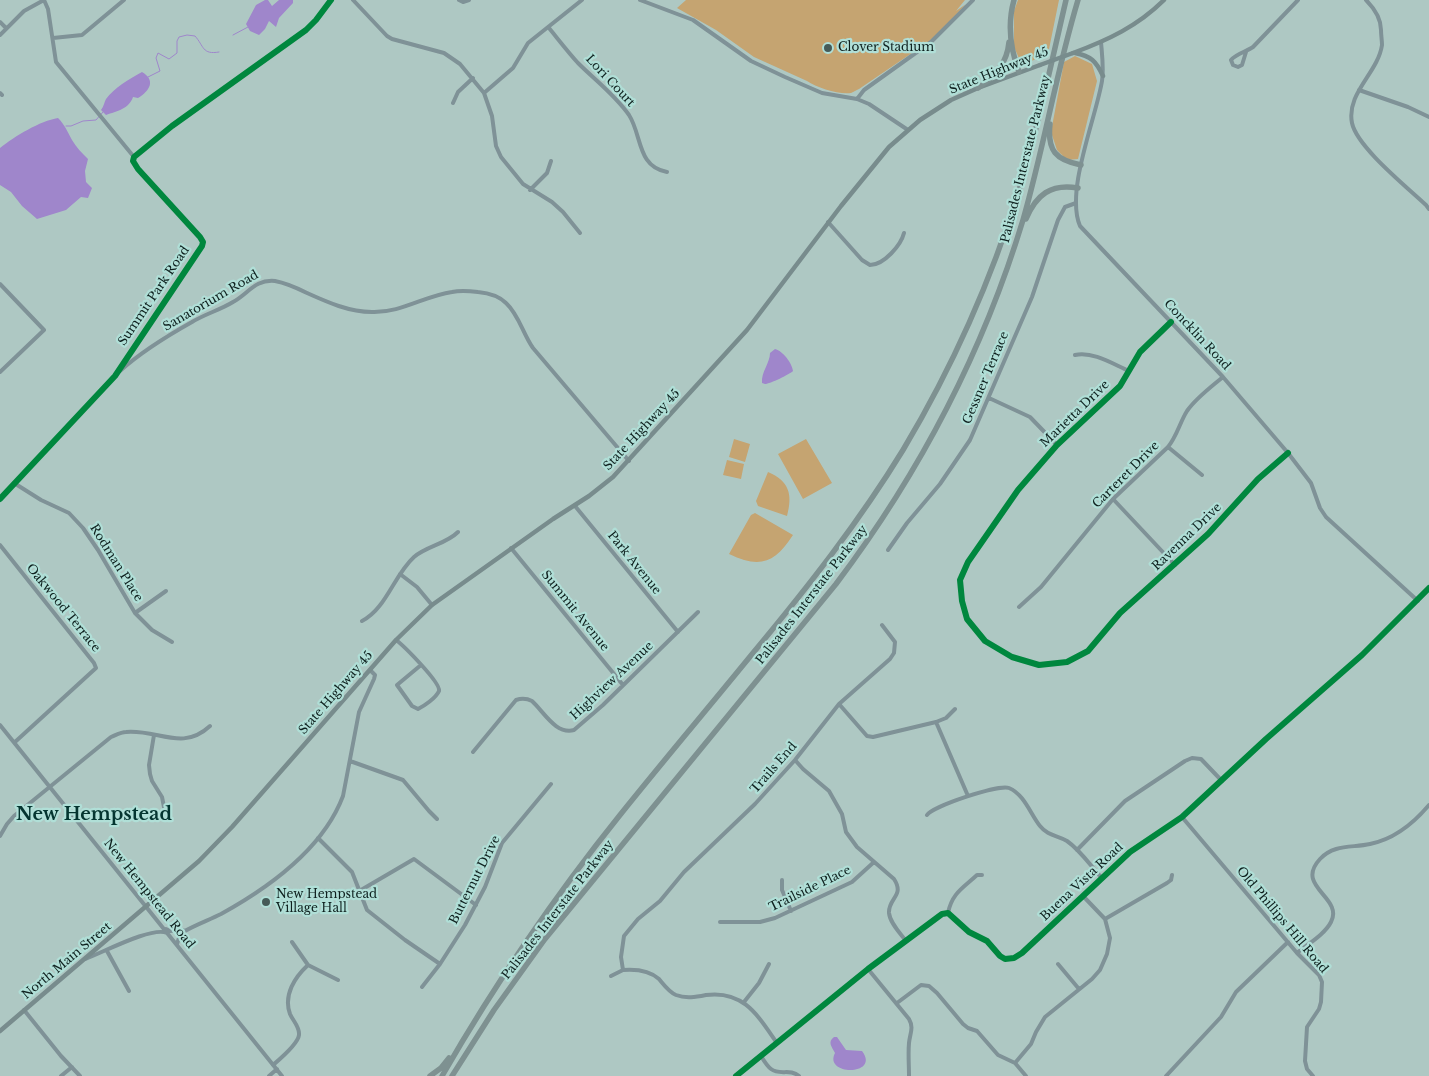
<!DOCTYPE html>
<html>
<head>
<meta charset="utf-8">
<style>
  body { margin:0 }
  canvas { display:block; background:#aec8c3 }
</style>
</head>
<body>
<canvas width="1429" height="1076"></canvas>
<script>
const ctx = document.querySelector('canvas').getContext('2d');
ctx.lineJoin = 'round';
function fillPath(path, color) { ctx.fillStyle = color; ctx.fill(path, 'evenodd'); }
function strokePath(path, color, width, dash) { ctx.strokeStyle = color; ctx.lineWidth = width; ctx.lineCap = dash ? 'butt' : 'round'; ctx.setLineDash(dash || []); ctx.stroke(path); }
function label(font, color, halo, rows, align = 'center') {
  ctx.font = font + ' "Libre Baskerville",serif'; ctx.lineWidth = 4.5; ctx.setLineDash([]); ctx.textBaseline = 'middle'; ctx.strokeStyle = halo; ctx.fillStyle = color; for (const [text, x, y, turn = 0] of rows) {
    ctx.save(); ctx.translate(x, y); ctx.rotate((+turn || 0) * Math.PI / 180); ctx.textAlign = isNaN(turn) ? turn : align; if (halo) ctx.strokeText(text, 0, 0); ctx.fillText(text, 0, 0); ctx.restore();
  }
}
fillPath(new Path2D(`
  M686 0H965L956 11 966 4 934 38 859 89C856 90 854 92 851 93 840 95 817 88 807 81L754 57 716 30 677 8Z
  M1018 0H1059L1048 54 1022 65 1014 47V11Z
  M1075 56 1092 64 1097 81 1078 159 1067 160 1057 150 1051 132 1064 62Z
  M734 439 750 444 745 462 729 457Z
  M806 439 832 483 803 499 778 454Z
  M727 460 744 464 741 479 723 475Z
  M768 472C789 481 793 494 787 516L758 506 756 501Z
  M755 513 793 535C775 563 760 569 729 554L751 515Z`), '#c5a471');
fillPath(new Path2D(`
  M265 0H268L272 6 279 0H293V3L279 18 276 27 269 21 265 29 259 35 250 31 246 24 256 5Z
  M142 72C156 80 150 91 138 98L133 97C129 109 117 111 106 115L101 110C104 106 104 103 106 99 114 88 129 79 142 72Z
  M58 118C65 125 67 131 72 140 76 147 82 153 88 159L85 171 86 182 92 188 88 198 81 197 66 210 37 219 22 206 11 192 0 185V148C15 136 40 121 58 118Z
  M775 349C783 351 792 363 793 371 790 374 770 384 765 384L762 383C761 372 770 363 770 353Z
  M834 1037H837L846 1050 862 1051C881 1076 823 1076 835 1053 832 1047 827 1042 834 1037Z`), '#9f86cb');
strokePath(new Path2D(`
  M233 35 248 27
  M148 77 160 71 156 58 158 53 169 59 177 53V41L179 37 187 35 195 36C204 46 202 55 219 52
  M66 126H71L83 121 96 120 103 112`), '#9f86cb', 1);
strokePath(new Path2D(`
  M44 0 48 9 56 62 134 157
  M353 0 387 36 392 39 444 53 460 64 484 93 492 116 496 146 501 157 523 184 552 202 563 212 580 233
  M459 0 463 2 469 0
  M640 0 693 20 751 61 785 77 822 93 857 99 869 104 908 130
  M1366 0C1374 8 1381 18 1381 30 1381 35 1382 41 1382 45 1378 73 1346 93 1352 123 1357 147 1407 187 1426 205L1429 209
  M0 22 6 28
  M549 28C558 39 568 52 578 63 595 80 615 95 629 115 642 135 637 167 667 172
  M0 35 24 11 44 0
  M53 38 82 35 124 0
  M1101 42C1102 55 1104 68 1102 81 1096 118 1065 191 1080 226L1223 377 1288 453 1311 483 1320 508 1326 517 1418 601
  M1246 52 1242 65 1238 67 1233 65 1231 60C1237 53 1246 52 1253 47L1298 0
  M1359 90 1408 107 1429 117
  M0 93 2 95
  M484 93 513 68 528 43 582 0
  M857 99 864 90 931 42 973 0
  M453 103 458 92 473 78
  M530 190 547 173 551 161
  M828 222 862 260 870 265C884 265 901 245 904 233
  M0 284 44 330 0 372
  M1171 322 1140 352 1120 386 1057 445 1018 490 968 562 960 580 962 601 967 619 985 641 1012 657 1039 665 1067 662 1088 651 1120 613 1208 534 1258 479 1288 453
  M1075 355C1093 351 1113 364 1129 371
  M120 371C141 352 167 336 192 322 205 314 220 310 233 302 248 294 255 279 275 281 286 283 297 288 307 293 327 302 349 312 372 312 401 313 424 296 452 292 461 290 470 291 478 292 488 293 499 296 506 303 519 315 523 334 533 348L629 461
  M989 398 1030 417 1057 445
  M1168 447 1202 475
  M14 483 41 500 69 513 83 528 98 550 135 613 152 630 172 642
  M0 499 115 376 202 246 203 242 200 237 138 169 133 161 134 157 172 126 306 30 316 20 331 0
  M1113 499 1175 565
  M575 506 678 632
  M0 545 94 663 96 668 15 742
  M511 548 623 685
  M888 550 907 523 940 484 970 440 1032 297 1058 220 1065 207 1076 203
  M400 574 417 587 432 605
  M1019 607 1041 587 1113 499 1168 447C1177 436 1180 422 1187 411 1196 398 1211 387 1223 377
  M135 613 166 591
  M362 621C386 609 394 575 414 557 427 546 446 544 458 532
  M396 640C404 646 441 683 439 691 436 698 424 706 418 709L412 706 397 685 421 665
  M839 704 867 736 873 737 936 722 946 718 955 709
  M936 722 968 796
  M0 725 282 1076
  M154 735 149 765 150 774 152 781 162 797 165 812
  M473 752 516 700C522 698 526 698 532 701 544 712 556 735 574 730L603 705 698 612
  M795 760 803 769 829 791 842 814 846 832 857 847 894 879C905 896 888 898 889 913 890 923 900 933 906 941
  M350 761 403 780 429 811 437 819
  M927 815C933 806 999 784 1009 788 1024 794 1031 815 1040 826 1048 836 1057 835 1067 841 1080 850 1090 865 1101 877
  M1182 817 1297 953 1319 975 1322 982 1321 1002 1319 1009 1307 1027 1305 1061 1307 1069 1313 1076
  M0 836 7 824 14 816 111 737C116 735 121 732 126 732 158 729 182 752 210 726
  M318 838 352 872 367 910 405 940 440 964
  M1077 850 1125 801 1185 761 1192 758 1201 759 1222 781
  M782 880V890L791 911
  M361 890 414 859 476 905
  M948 913C952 893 963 888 977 875H982
  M1105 919 1167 883 1171 880 1172 875
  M720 922H760L775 918 852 882 874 862
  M166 929 170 931 183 930
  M292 942 308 965 338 980
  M177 944 180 935 183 932C195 925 209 920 221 914 270 887 323 849 343 796L359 712 374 679 375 675 370 670
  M107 951 129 991
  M1297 953C1308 944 1325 934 1331 922 1344 897 1294 887 1320 859 1334 844 1352 848 1370 844 1395 839 1413 824 1429 805
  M85 959C102 953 152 926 167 933
  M1058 964 1079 989
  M868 969 909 1019C914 1028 910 1033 909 1043 908 1053 909 1065 909 1076
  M611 976 623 970
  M422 987 440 964 465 925 485 887 502 843 551 784
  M744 1002 759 983 769 964
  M897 1003 921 985 929 986 937 993 963 1024 968 1028 977 1031 998 1055 1015 1063 1026 1076
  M24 1010 61 1056 80 1076
  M777 1043C758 1016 744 990 706 995 696 997 686 999 676 995 669 992 664 985 659 979 649 970 636 969 623 970L621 957 624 936 638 919 660 901 684 872 755 804 795 760 839 704 890 659 894 653 895 642 882 625
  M761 1056C764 1061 767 1066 771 1069 780 1076 790 1068 799 1076
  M1015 1063 1031 1044 1036 1032 1045 1017 1092 979 1100 970 1107 954 1110 938 1105 919 1083 896
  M273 1065C280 1059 298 1044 299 1035 300 1027 293 1021 290 1014 283 995 295 977 308 965
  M61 1076 72 1067
  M269 1076 277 1069
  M736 1076 868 969 942 914 948 913 969 932 987 941 1000 956 1005 959 1014 958 1022 953 1130 852 1182 817 1266 739 1362 655 1429 588
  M1166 1076 1221 1017 1236 992 1288 942`), '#7f9297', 4);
strokePath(new Path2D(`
  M1073 53C1108 40 1138 26 1164 0
  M1075 53C1091 56 1096 61 1103 76
  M0 1031 199 861 232 827 396 640 432 605 553 519 589 496 613 477 747 330 841 206 889 147 920 120 951 100 978 88 1040 65`), '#788c8d', 4.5);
strokePath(new Path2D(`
  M1014 0C1007 25 1010 48 1019 72
  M978 88C995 76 1007 64 1009 42
  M1050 124C1047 151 1056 160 1081 165
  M1026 219C1036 195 1051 183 1078 188
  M430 1076 441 1068 449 1058
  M442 1076C495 984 554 897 620 815 664 760 709 707 753 653 807 588 859 522 903 450 952 368 991 281 1019 190 1038 128 1051 64 1066 0
  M452 1076 494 1010 545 939 836 584C919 474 983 352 1023 220 1044 147 1056 73 1078 0`), '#7e9191', 5.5);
strokePath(new Path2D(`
  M1040 65 1073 53`), '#788c8d', 4.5);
strokePath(new Path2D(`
  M1171 322 1140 352 1120 386 1057 445 1018 490 968 562 960 580 962 601 967 619 985 641 1012 657 1039 665 1067 662 1088 651 1120 613 1208 534 1258 479 1288 453
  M0 499 115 376 202 246 203 242 200 237 138 169 133 161 134 157 172 126 306 30 316 20 331 0
  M736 1076 868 969 942 914 948 913 969 932 987 941 1000 956 1005 959 1014 958 1022 953 1130 852 1182 817 1266 739 1362 655 1429 588`), '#00873e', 6);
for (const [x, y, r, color] of [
  [828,48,5,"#465b58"],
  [266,902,5,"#465b58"]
]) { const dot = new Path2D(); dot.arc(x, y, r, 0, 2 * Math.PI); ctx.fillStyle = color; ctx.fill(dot); strokePath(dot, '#b0dfd7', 2); }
label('12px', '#0e201e', '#b0dfd7', [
  ["Clover Stadium",838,48],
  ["New Hempstead",276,895],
  ["Village Hall",276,909]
], 'left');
label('12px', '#0e201e', '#b0dfd7', [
  ["State Highway 45",999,71,-22],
  ["Lori Court",610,81,47],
  ["Palisades Interstate Parkway",1026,159,-76],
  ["Summit Park Road",154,296,-56],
  ["Sanatorium Road",211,301,-30],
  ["Concklin Road",1197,335,47],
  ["Gessner Terrace",986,378,-67],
  ["Marietta Drive",1075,414,-44],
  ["State Highway 45",642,430,-47],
  ["Carteret Drive",1126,475,-45],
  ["Ravenna Drive",1187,537,-44],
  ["Rodman Place",116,563,58],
  ["Park Avenue",634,563,51],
  ["Palisades Interstate Parkway",812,595,-52],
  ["Oakwood Terrace",63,608,51],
  ["Summit Avenue",575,611,51],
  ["Highview Avenue",612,681,-43],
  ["State Highway 45",336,693,-49],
  ["Trails End",774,768,-49],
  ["Butternut Drive",475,880,-63],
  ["Buena Vista Road",1082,882,-43],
  ["Trailside Place",810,889,-26],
  ["New Hempstead Road",149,894,51],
  ["Palisades Interstate Parkway",558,910,-52],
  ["Old Phillips Hill Road",1282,920,50],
  ["North Main Street",67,961,-40]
]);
label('bold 18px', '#043530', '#b0dfd7', [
  ["New Hempstead",94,815]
]);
</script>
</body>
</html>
